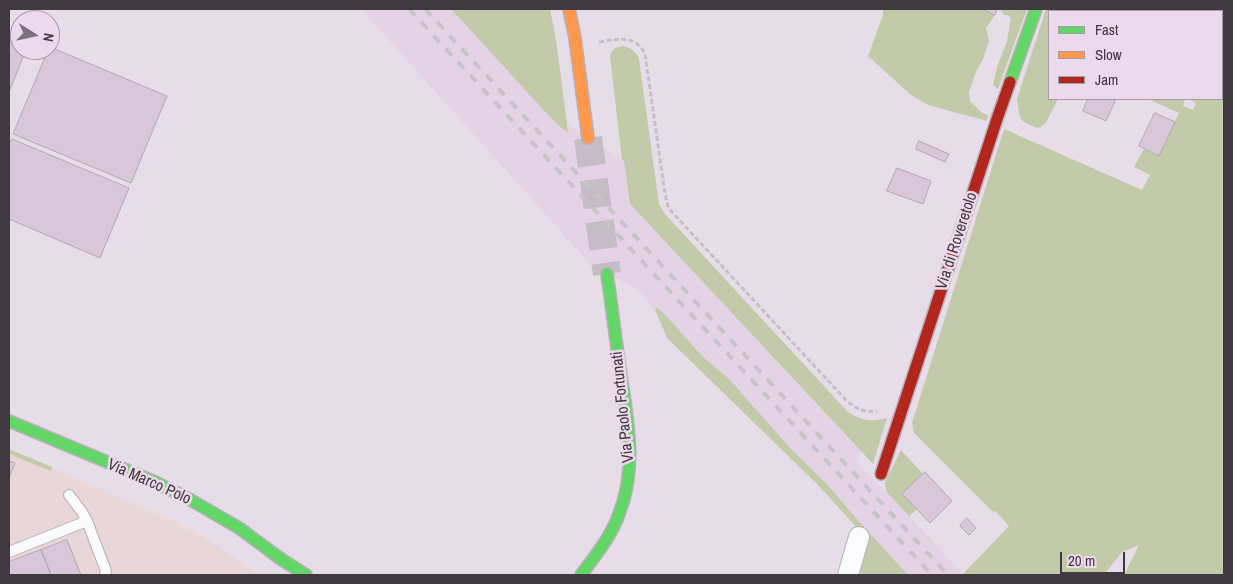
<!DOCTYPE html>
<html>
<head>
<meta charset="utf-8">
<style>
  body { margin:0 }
  #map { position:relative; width:1233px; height:584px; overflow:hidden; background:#e7dde8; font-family:"Archivo Narrow",sans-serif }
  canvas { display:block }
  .frame { position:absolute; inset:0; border:10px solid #403940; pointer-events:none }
  .legend { position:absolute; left:1048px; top:10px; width:175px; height:90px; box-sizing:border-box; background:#ebd9ec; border:1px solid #a799a7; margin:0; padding:6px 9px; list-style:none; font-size:15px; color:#403940 }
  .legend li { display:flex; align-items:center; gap:10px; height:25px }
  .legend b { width:25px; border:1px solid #a799a7 }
  .north { position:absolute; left:10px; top:10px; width:50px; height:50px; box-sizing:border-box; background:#ebd9ec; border:1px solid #a799a7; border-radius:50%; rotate:100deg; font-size:14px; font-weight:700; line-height:20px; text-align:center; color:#403940 }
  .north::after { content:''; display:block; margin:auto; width:18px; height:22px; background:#7a727b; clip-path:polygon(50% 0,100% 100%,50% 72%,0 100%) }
  .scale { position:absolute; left:1060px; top:552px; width:65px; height:22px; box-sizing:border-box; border:2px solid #403940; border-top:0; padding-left:6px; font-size:15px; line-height:18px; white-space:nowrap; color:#403940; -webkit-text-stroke:4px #ebd9ec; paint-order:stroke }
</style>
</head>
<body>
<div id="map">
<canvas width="1233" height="584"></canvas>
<div class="frame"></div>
<ul class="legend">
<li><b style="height:6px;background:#63d668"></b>Fast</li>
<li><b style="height:6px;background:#ff974d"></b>Slow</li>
<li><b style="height:6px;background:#b3261e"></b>Jam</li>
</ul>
<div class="north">N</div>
<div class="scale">20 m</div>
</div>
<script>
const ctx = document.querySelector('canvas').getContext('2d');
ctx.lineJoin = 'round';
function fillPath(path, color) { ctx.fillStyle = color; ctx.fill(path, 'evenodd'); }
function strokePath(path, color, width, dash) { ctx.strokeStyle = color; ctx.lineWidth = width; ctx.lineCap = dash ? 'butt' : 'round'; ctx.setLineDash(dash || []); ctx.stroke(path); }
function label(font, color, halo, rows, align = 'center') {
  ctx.font = font + ' "Archivo Narrow",sans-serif'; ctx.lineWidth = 5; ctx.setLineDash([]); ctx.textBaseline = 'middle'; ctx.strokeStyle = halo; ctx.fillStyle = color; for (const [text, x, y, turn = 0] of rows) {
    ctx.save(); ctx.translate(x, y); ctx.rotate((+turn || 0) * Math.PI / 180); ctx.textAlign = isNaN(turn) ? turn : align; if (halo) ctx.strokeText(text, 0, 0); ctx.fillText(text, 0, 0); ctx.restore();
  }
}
fillPath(new Path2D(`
  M9 449 165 517 202 536 259 575H9Z`), '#e8d6d8');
fillPath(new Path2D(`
  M361 9H451L560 127 568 132V125L624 161 630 204 861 452 855 459 872 479 886 491 964 575H901L819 486 740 405 667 338 655 309 638 290 591 265Z`), '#e4d3e5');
fillPath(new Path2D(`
  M451 9H550L556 40 568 132 560 127 550 117Z
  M883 9H982L995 15 986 28 989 41 983 59 976 72 969 92 970 101 982 113 988 115 987 121 928 105 911 95 868 56 883 15Z
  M1000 9H1027L998 89 993 85 997 67 1007 41 1011 18 1008 15H1004Z
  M1046 9H1113L1112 11H1049V99H1058L1045 124 1038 128C1016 120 1021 120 1017 99Z
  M1224 12V575H1124L1139 545 1122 552 1104 575H964L963 574 1009 526 996 512 992 511 914 433 912 423 1004 129 1142 190 1150 175 1134 167 1144 149 1159 155 1179 113 1148 99H1185L1183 106 1193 110 1196 103 1188 99H1222V14Z
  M623 46C631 48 636 51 639 59L659 204 665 214 847 411C860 421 873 422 887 418L873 464 630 204 624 161 622 160 610 56C612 49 616 47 623 46Z
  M658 308 670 320 702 356 728 378 792 450 825 482 862 525 908 575H856L867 539 819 486 667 338 655 309Z
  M9 449 52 467 51 471 9 454Z
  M901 450 923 474 902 494 917 509 909 516 886 491 885 482Z`), '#c3caa9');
const building = new Path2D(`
  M982 9H997L995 15Z
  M1130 9H1187L1193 11H1129Z
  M9 33 20 37V50H26L9 92Z
  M50 47 167 96 131 183 13 134 48 50H50Z
  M1088 99H1116L1106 121 1083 111Z
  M1155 113 1175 122 1159 156 1139 146Z
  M12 139 129 188 100 258 9 219V146Z
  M919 141 949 154 945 162 916 149Z
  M897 168 931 181 923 204 887 191Z
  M9 461 15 463 9 478Z
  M925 472 952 501 930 523 902 494Z
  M967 518 976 528 969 535 960 526Z
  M67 540 81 575H51L41 550Z
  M41 550 51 575H9V562Z`);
fillPath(building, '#d8c6d9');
strokePath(building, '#b0a9b0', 1);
strokePath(new Path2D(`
  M588 138 607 274`), '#c6bcc6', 28, [28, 14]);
const lane = new Path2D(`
  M87 521 106 571 105 575
  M9 552 87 521 82 512 69 495`);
const street = new Path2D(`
  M848 575 859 537`);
const fast = new Path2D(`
  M1010 82 1036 9
  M9 421 155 482 189 499 239 528 281 559 306 575
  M581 575C595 556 611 537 619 514 637 469 628 422 621 376 616 342 612 308 607 274`);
const slow = new Path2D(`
  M569 9 575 38 588 138`);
const jam = new Path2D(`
  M881 474 997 119 1010 82`);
strokePath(lane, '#b8b0b8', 12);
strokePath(street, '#b8b0b8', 22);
strokePath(fast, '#b8b0b8', 14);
strokePath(slow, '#b8b0b8', 14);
strokePath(jam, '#b8b0b8', 14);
strokePath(new Path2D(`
  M599 42C618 39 635 34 645 54L665 194 668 206 672 212 845 399C855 408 863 413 877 411`), '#c4c1c4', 3, [5, 2.5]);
strokePath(lane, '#fbfafc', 10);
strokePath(street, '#fbfafc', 20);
strokePath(fast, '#63d668', 11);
strokePath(slow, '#ff974d', 11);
strokePath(jam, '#b3261e', 11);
strokePath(new Path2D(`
  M409 9 932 575
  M425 9 948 575`), '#c7c4c7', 4, [9, 9]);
label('16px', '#403940', '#ebd9ec', [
  ["Via di Roveretolo",957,241,-72],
  ["Via Paolo Fortunati",623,407,-96],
  ["Via Marco Polo",149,482,24]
]);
</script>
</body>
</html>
